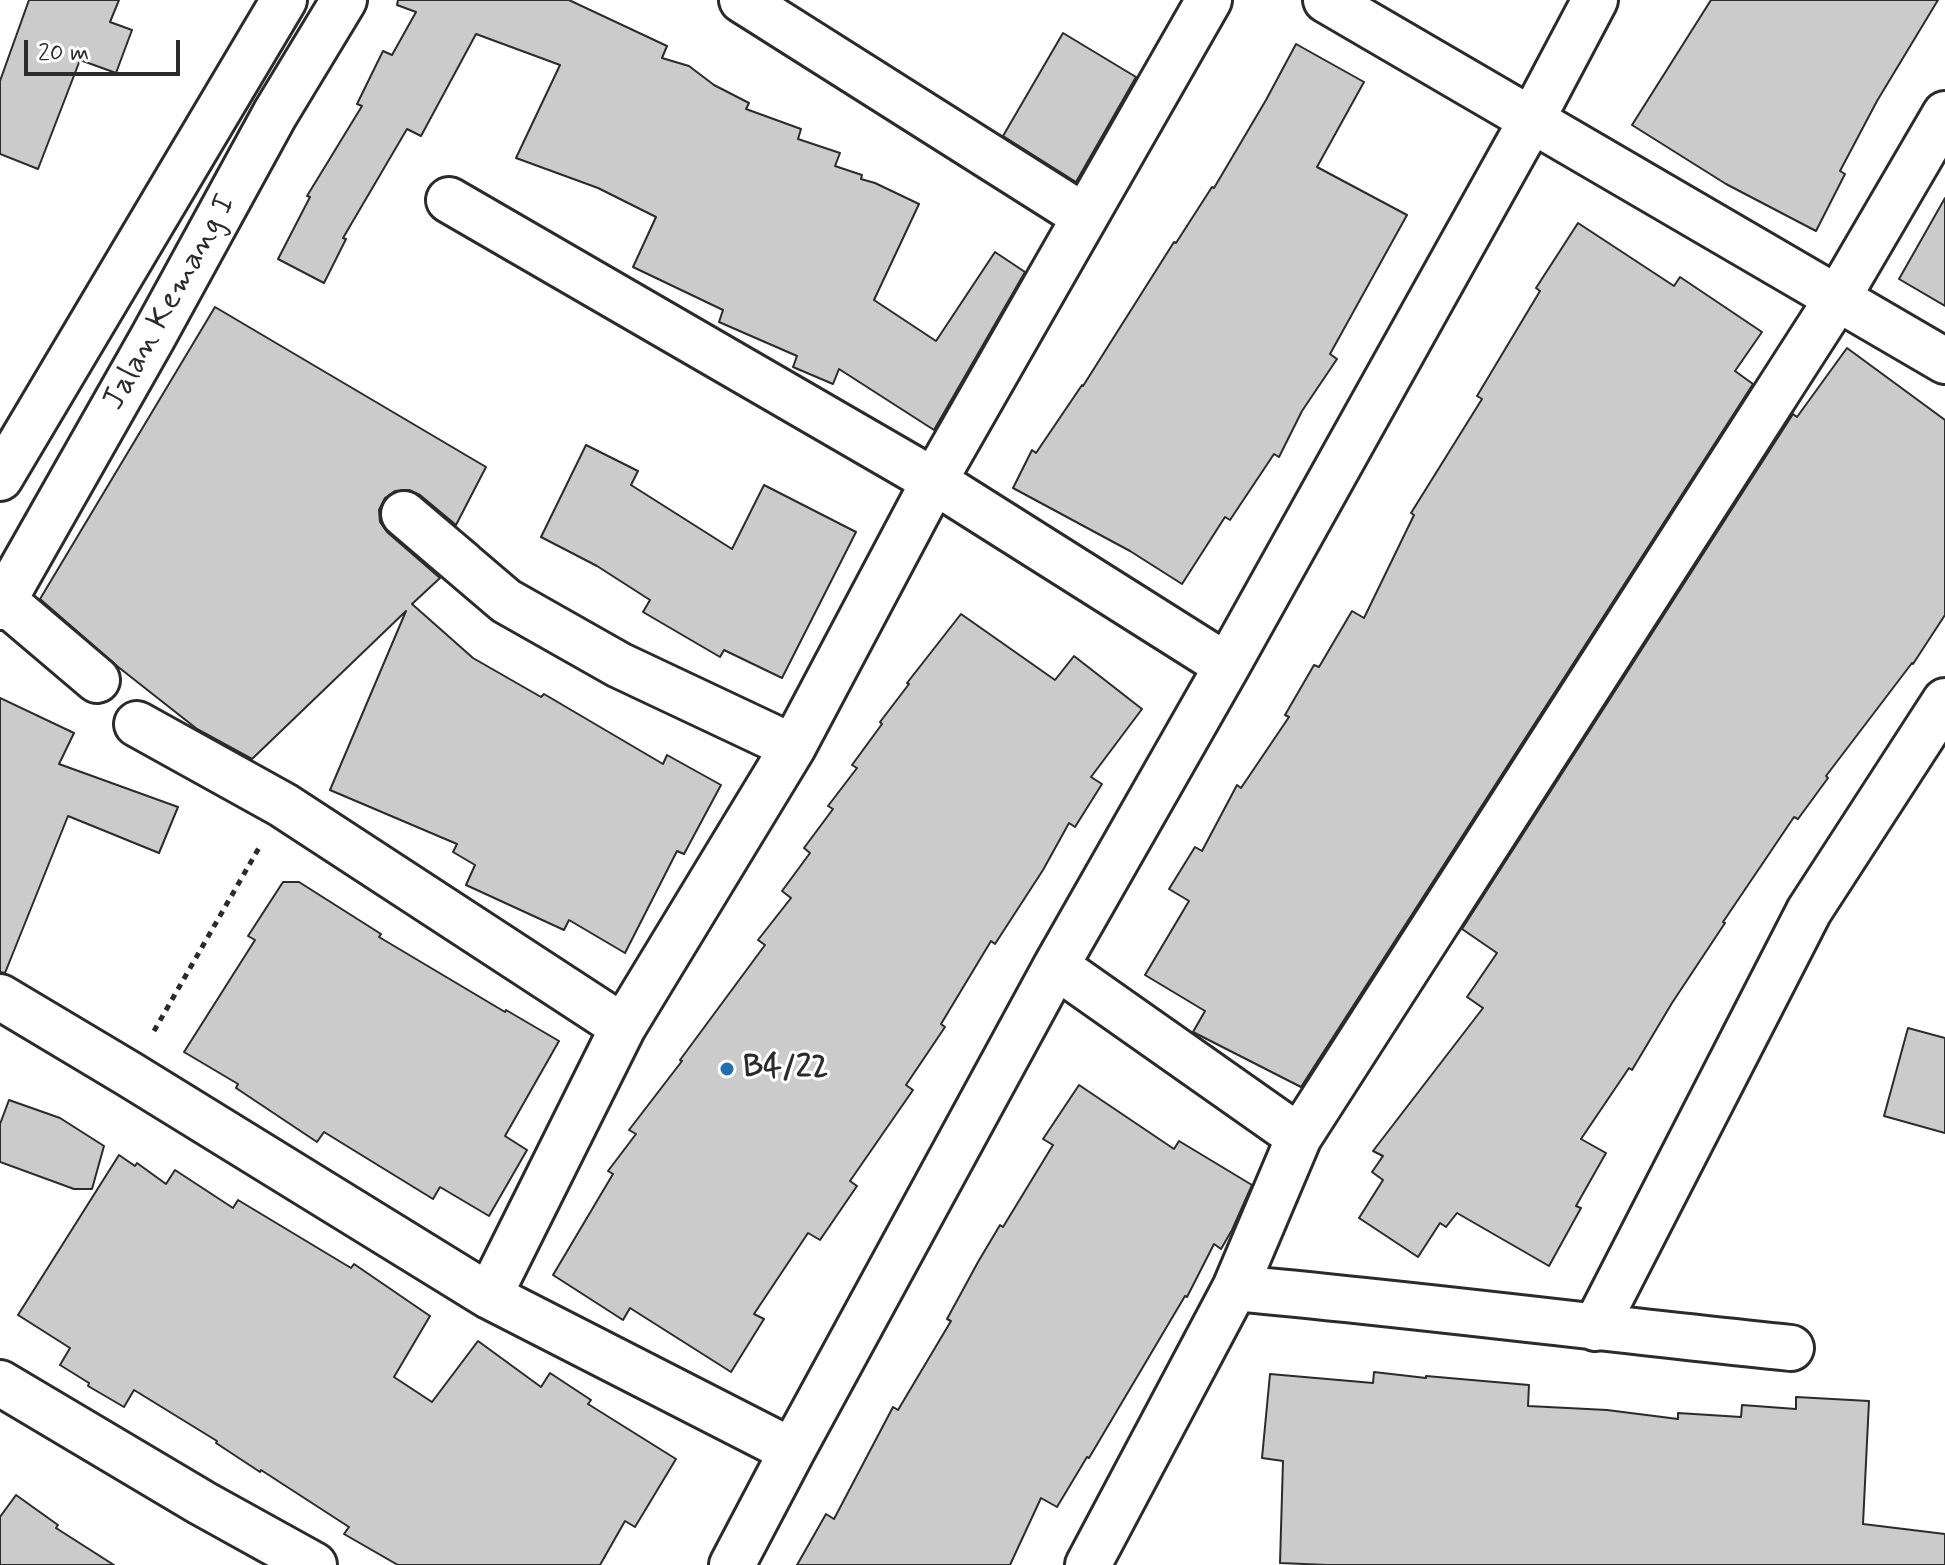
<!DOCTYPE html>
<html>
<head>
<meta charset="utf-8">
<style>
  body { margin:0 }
  #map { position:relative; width:1945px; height:1565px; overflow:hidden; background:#fff; font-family:Mynerve,sans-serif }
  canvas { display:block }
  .scale { position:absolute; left:24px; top:40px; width:156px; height:36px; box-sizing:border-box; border:4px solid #2b2b2b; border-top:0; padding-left:10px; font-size:24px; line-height:28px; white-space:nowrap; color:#2b2b2b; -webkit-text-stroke:6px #fff; paint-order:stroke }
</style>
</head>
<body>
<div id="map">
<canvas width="1945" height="1565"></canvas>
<div class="scale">20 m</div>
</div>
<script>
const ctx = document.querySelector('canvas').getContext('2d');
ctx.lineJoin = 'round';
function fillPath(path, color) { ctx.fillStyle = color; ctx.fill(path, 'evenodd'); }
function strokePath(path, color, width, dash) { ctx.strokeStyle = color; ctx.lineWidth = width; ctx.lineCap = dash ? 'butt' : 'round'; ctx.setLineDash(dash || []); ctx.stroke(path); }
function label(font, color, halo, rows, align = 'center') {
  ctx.font = font + ' Mynerve,sans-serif'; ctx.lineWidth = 6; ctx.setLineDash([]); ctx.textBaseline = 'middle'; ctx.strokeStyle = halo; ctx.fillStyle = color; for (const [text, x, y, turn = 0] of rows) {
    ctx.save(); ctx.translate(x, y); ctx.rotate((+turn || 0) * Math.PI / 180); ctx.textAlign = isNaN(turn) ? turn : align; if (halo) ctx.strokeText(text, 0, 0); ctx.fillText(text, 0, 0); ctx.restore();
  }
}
const building = new Path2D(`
  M29 0H119L110 22 132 30 116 73 80 60 38 169 0 154V81Z
  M398 0H569L667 46 662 58 689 66 714 85 749 103 746 109 801 129 798 139 840 153 835 166 862 175 861 179 875 183 919 204 874 300 936 341 995 252 1025 272 934 430 839 369 833 384 793 367 797 356 719 322 723 310 633 267 656 217 598 188 516 158 560 65 476 34 421 136 407 129 343 238 346 239 324 283 278 259 310 197 307 196 362 106 357 104 383 51 392 55 416 12 397 5Z
  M1711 0H1938L1877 101 1840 171 1845 174 1816 231 1726 184 1632 125Z
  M1063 33 1136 77 1076 182 1003 136Z
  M1296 44 1364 82 1317 167 1407 215 1330 354 1337 359 1302 411 1279 457 1274 454 1230 520 1225 517 1182 584 1130 551 1013 488 1032 450 1036 453 1082 385 1083 386 1174 242 1176 243 1212 187 1214 188 1266 100Z
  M1945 198V306L1899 279Z
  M1578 223 1674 286 1680 277 1762 332 1735 371 1753 384 1301 1087 1193 1032 1205 1011 1145 975 1189 901 1169 889 1195 847 1202 851 1237 785 1241 788 1289 717 1285 715 1314 665 1319 667 1352 611 1364 618 1414 515 1411 513 1482 399 1477 396 1540 291 1536 288Z
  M215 307 486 467 456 525 420 495 409 490 395 491 385 498 379 510 380 522 387 532 440 578 412 604 473 658 541 697 544 694 663 764 667 755 721 785 684 854 677 851 625 953 569 920 564 930 466 885 475 865 453 852 457 844 330 790 406 611 252 759 197 729 117 666 40 599Z
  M1847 348 1945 420V615L1913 664 1912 663 1826 776 1828 778 1798 819 1794 817 1723 922 1725 923 1672 1003 1632 1070 1629 1068 1581 1139 1606 1153 1576 1206 1581 1208 1549 1266 1457 1213 1446 1227 1440 1223 1418 1257 1359 1218 1383 1180 1372 1172 1383 1156 1373 1151 1483 1008 1467 997 1497 953 1462 929 1793 414 1797 417Z
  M586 445 638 471 631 485 732 549 764 485 856 532 782 678 724 650 720 657 643 612 650 600 597 566 541 537Z
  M961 614 1055 680 1074 656 1142 709 1091 777 1102 784 1075 827 1069 823 1043 870 995 944 991 941 941 1024 945 1027 906 1085 913 1090 850 1181 857 1186 820 1240 808 1233 754 1314 764 1319 731 1372 630 1308 623 1320 553 1275 613 1174 608 1171 636 1134 629 1130 682 1061 680 1060 765 945 758 940 791 898 782 891 810 853 804 848 833 809 828 806 857 768 852 765 882 724 880 722 909 684 907 683Z
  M0 698 74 733 59 764 178 807 159 853 68 816 5 973 0 972Z
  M283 882H299L381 934 379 937 505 1012 506 1010 559 1041 505 1136 527 1150 489 1216 440 1187 433 1199 324 1132 317 1142 236 1088 238 1084 184 1052 255 940 248 936Z
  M1908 1028 1945 1038V1133L1884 1116Z
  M1079 1085 1174 1149 1179 1141 1252 1185 1232 1230 1221 1249 1214 1244 1187 1297 1185 1296 1089 1458 1087 1457 1057 1507 1041 1498 1010 1565H797L826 1514 834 1519 893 1407 898 1410 951 1321 947 1319 978 1262 1000 1225 1003 1227 1053 1145 1043 1139Z
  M9 1100 60 1118 104 1146 92 1189H74L0 1162V1124Z
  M119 1155 135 1166 137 1163 166 1184 175 1170 233 1208 238 1200 351 1268 354 1264 430 1316 394 1377 432 1402 478 1341 541 1387 550 1373 591 1400 588 1404 676 1459 635 1527 625 1521 600 1565H398L344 1534 349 1527 261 1470 260 1472 216 1443 217 1441 134 1390 124 1407 88 1386 89 1383 60 1365 70 1348 18 1315Z
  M1374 1372 1426 1378V1376L1529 1385 1528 1406 1607 1410 1678 1419V1413L1741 1417 1742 1405 1796 1409V1397L1869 1401 1863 1524 1945 1534V1565H1327L1280 1563 1283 1461 1262 1458 1270 1374 1373 1383Z
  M16 1495 58 1525 56 1528 114 1565H0V1517Z`);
fillPath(building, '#cbcbcb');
strokePath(building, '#2b2b2b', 2);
const minor = new Path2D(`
  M742 0 1085 217
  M1326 0 1945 361
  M449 200 934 481 1227 666
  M0 478 284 0
  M463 564 404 514 506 601 619 665 793 747
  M4 601 97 680
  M0 607 153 337 275 114 344 0
  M137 724 283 805 623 1027
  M1056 966 1299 1137
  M0 997 129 1074 489 1296 792 1451
  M1235 1288C1420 1305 1605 1329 1791 1348
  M489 1296 623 1027 793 747 934 481 1209 0
  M1595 1328 1809 911 1945 701
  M0 1383 202 1503 314 1565
  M732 1565 792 1451 1056 966 1227 666 1531 121 1595 0
  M1088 1565 1235 1288 1299 1137 1837 299 1945 114`);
strokePath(minor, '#2b2b2b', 50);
strokePath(new Path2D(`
  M154 1031 260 846`), '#2b2b2b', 5, [6, 6]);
strokePath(minor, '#fff', 44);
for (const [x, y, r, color] of [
  [727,1069,8,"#1f6fb2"]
]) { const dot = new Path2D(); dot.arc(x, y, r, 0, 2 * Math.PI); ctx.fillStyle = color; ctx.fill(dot); strokePath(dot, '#fff', 3); }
label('32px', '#2b2b2b', '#fff', [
  ["Jalan Kemang I",171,303,-61]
]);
label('bold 32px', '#2b2b2b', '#fff', [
  ["B4/22",743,1069]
], 'left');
</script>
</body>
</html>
